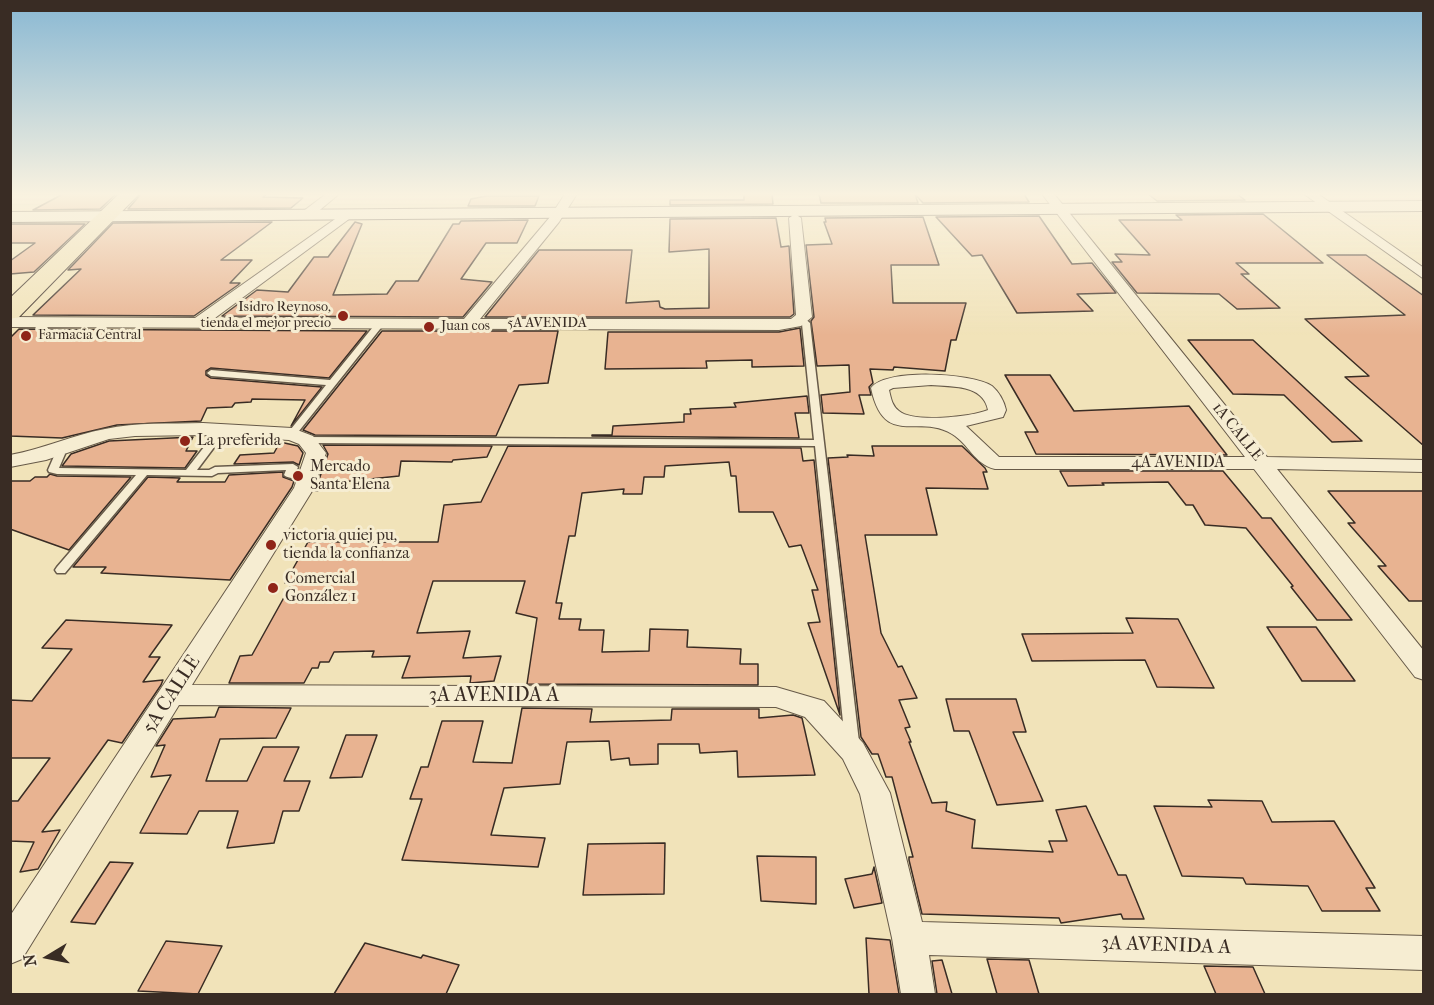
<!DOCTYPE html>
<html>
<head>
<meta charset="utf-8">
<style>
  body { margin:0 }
  #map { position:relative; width:1434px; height:1005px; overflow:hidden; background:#f1e3b9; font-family:"IM FELL French Canon",serif }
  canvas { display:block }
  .frame { position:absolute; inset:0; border:12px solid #392c24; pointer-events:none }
  .north { position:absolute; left:18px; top:927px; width:60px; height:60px; -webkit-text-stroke:4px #f6edd2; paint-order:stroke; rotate:260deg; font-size:16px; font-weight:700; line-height:24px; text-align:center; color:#392c24 }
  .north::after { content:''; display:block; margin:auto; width:21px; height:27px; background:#392c24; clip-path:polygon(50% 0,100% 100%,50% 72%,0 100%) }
</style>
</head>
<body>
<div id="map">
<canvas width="1434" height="1005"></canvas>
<div class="frame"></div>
<div class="north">N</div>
</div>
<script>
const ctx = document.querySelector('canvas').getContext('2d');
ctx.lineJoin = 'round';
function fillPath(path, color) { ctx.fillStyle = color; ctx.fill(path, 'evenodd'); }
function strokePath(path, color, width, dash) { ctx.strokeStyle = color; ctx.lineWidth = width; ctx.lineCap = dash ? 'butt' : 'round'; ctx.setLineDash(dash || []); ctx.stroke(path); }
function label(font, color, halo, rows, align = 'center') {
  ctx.font = font + ' "IM FELL French Canon",serif'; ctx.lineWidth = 6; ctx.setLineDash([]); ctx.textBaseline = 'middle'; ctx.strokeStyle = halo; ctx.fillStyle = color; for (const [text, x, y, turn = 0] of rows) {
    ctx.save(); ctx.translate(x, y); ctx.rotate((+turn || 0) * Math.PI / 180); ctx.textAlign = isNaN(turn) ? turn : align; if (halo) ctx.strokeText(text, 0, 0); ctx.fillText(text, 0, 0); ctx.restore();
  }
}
const building = new Path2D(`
  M63 194H116L100 209 33 210Z
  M141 194H267L263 197 303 198 291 208 128 209Z
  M744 194H772L773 204 670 205V200H744Z
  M819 194H1024L1029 202 923 203 915 194 918 203H821Z
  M1148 194H1237L1245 200 1157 201Z
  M486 196H539L535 206H468L471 199Z
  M1263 214 1323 263H1236L1249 274H1241L1280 308 1237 309 1219 294 1137 293 1112 262H1122L1115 254 1150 255 1119 220H1182L1176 215Z
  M1039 216 1072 264 1092 263 1116 293 1077 294 1093 311 1017 313 982 255 972 256 936 217Z
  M923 217 939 265H891L893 303H966L956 340H951L945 371 894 367 893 370 870 369 873 383 869 387 871 395H859L864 414 823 413 821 395 850 392 849 365 817 366 811 321 814 317 806 245 832 244 824 222H826L825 218Z
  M776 218 781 247 789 246 794 314 790 317H485L539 250H632L626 303 659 301 660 307 665 309 709 308V249L669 252 670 219Z
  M528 220 517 243H486L461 279 492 282 463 317 222 316 257 290 288 292 314 257H328L355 222 362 224 333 295 387 294 396 281H418L453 224H459L461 221Z
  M272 222 221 260H252L230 283H240L238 285 194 316 33 315 81 269 68 270 113 223Z
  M10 224H85L34 272 10 274V261L35 243H10Z
  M1327 255H1366L1424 296V446L1345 377 1369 376 1305 319 1405 315Z
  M800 328 804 366 752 367V360L706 361 707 368 605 369 608 332H779Z
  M19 329 367 331 329 378 211 368 206 371V375L211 378 322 387 291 426 305 400 252 399 251 402 235 403 232 407 207 408 201 421 117 425 62 438 10 436V338Z
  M382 331H558L548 383 519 385 496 436 315 435 303 430Z
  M1188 340H1253L1362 441 1332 442 1284 395 1233 394Z
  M1005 375H1050L1074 411 1189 406 1227 455 1036 454 1025 432H1038Z
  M807 396 809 413H795L799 438 592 436V435H612L613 426 684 422V414H691L690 409 736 407 734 403Z
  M193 437 186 451H197L185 468 62 466 71 454 109 441Z
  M280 442 298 446 303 453 299 465 293 462 234 464 240 455 274 453Z
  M323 445 492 446 487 457 453 460 452 462 401 461 399 476 341 482 339 488 315 491 328 454Z
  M508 446 801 448 803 461 814 460 840 715 808 623 820 622 812 590H818L801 545 789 547 773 512H739L736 476H731L729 462 665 466 664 477H644L642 494H623L624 489 582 493 575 536H569L556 603H562L559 619H581L579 630H604L602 652 649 651 650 629 688 630 687 647 741 649 740 664H758V685L527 684 537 618 516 613 525 581H433L417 633 470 631 463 658 501 656 494 681 470 683 471 676 402 678 410 656 372 657 374 651 334 652 329 662H320L318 668H312L304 683H229L240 656 252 655 292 583H285L308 542H438L444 505 481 502Z
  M872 446H962L985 468 987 472H983L988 489 926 488 937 535H865L881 633 898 667 902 666 917 698 899 700 910 727 905 728 911 742H909L932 803 947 802 946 811 975 820 972 848 1053 852 1049 841H1067L1056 810 1086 806 1118 875H1126L1144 919H1123L1121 914 1061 923 1059 918 922 914 909 860V857H913L892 777H886L878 754H872L861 737 828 458 848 457 847 455 874 456Z
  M1060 471H1223L1262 518H1271L1352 620H1317L1291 587 1293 586 1246 528 1205 525 1193 505H1186L1168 482 1102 483 1104 485 1068 486Z
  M283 472V477L294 481 292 487 230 580 101 573 106 567H73L148 477 180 478 177 482H225L229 475Z
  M50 474 57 476 131 477 69 550 10 529V481H30L35 477H47Z
  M1328 491H1424V601H1409L1378 566H1386L1348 523H1355Z
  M1126 618 1178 619 1214 688 1157 687 1145 660 1032 661 1022 634 1133 633Z
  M66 620 172 625 149 657H160L143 682 163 680 161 685 122 743 108 740 42 832 60 830 38 869 20 872 34 842 10 841V801H18L50 758H10V700L32 701 72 649 42 648Z
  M1267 627H1316L1355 681H1302Z
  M946 699H1016L1026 732H1013L1043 801 997 805 969 731H954Z
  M219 707 291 708 276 738 220 739 206 781H247L263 747H299L284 781H310L299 811H283L274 843 227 848 238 811H199L187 834 140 833 171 775 151 777 165 745 156 746 173 719 215 717Z
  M522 708 592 709 590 722 671 720 672 709H759V718L793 715 802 718 815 775 738 777 737 751 700 753 699 744H658V764L630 765 629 758 611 760 609 741 567 742 560 784 504 788 491 835 545 838 538 867 402 860 422 799H410L421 767H428L442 721H483L473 762 512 763Z
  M346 735H377L362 777 330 778Z
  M1208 800 1262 801 1272 822 1334 821 1375 888H1366L1380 911H1322L1308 886 1246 884 1243 878 1182 876 1154 806 1212 807Z
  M665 843 664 894 583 895 588 844Z
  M757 856 816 857V904L761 901Z
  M110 862 133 863 95 924 71 922Z
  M874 867 882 903 854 908 845 879 872 874Z
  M866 938 890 940 899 994H869Z
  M166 941 222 946 198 994 138 991Z
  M365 943 421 958 423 955 459 965 446 994H334Z
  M987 959 1029 960 1039 994H997Z
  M942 960 952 994H937L932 961Z
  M1204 966 1253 967 1265 994H1216Z`);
fillPath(building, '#e8b391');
strokePath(building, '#392c24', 1.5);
const lane = new Path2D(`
  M797 317H803L810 323 859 742 857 746 852 748 847 746 845 742 815 446 306 443 301 440 306 437 814 440 802 324 797 321Z
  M377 322H380L384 324 295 436 292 437 287 434 326 385 211 376 207 373 211 370 330 380Z
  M222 427 227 430 197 470H209L215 467 293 464 298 467 296 472H308L313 475C307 480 290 480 284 475L286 470 218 473 212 476 147 475 65 573H57L55 570 57 567 136 475 57 474 49 472 48 470 55 454 53 450 55 448H61L65 454 59 468 186 470 219 428Z`);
const street = new Path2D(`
  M326 194H339L309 219H301L299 216 301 213Z
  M565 194H577L559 222 480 319H791L796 315 789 218 795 214 801 218 812 317 801 326 779 330 10 327V317L195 318 345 212 351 216 349 219 215 318 464 319 550 217Z
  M1042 194H1054L1267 457 1424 460V472L1277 469 1424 651V680L1415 677 1254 469H995C974 464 969 444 952 434 918 413 884 449 871 388 886 368 972 373 992 386 999 392 1004 401 1006 410L1003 417 966 426 999 457H1245ZM931 385C952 387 983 384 988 410 970 417 913 423 899 411 892 406 891 398 889 390L893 388Z
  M1304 194H1318L1424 268V279Z
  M203 423 292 428 313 436 326 453 314 488 192 685 776 687 824 701 863 743 890 793 922 922 1424 936V970L929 955 935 994H901L892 938 860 794 843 759 805 717 776 707 179 705 22 959 10 964V916L294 488 306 453 299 444 289 440 203 435 135 436 109 439 46 460 10 467V455C43 449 73 435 105 429 137 422 170 424 203 423Z`);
const secondary = new Path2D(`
  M1424 201V211L10 222V212Z`);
const primary = new Path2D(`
  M119 194H139L19 317 10 319V298Z`);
strokePath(lane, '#675a49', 3);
strokePath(street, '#675a49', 2);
strokePath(secondary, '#392c24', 2);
strokePath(primary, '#392c24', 2);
fillPath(lane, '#f6edd2');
fillPath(street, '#f6edd2');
fillPath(secondary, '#f6edd2');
fillPath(primary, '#f1e3b9');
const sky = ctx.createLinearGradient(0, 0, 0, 335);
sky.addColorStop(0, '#89b8d3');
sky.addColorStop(0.58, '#f9f2e0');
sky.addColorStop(1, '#f9f2e000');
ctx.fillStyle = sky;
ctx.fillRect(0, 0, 1434, 335);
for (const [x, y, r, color] of [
  [343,316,6,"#8f2418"],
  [429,327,6,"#8f2418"],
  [26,336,6,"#8f2418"],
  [185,441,6,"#8f2418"],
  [298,476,6,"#8f2418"],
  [271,545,6,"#8f2418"],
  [273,588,6,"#8f2418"]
]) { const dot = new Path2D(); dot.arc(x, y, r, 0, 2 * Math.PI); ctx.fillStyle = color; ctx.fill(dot); strokePath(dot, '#f6edd2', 2); }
label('14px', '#392c24', '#f6edd2', [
  ["Isidro Reynoso,",331,308,"right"],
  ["tienda el mejor precio",331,324,"right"],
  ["Juan cos",441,327],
  ["Farmacia Central",38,336]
], 'left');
label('14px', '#392c24', '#f6edd2', [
  ["5A AVENIDA",547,324]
]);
label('16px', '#392c24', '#f6edd2', [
  ["1A CALLE",1237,432,51],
  ["4A AVENIDA",1178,463]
]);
label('16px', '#392c24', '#f6edd2', [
  ["La preferida",197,441],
  ["Mercado",310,467],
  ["Santa Elena",310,485],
  ["victoria quiej pu,",283,536],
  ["tienda la confianza",283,554],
  ["Comercial",285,579],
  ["González 1",285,597]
], 'left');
label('20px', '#392c24', '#f6edd2', [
  ["5A CALLE",172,695,-57],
  ["3A AVENIDA A",494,696],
  ["3A AVENIDA A",1166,946,2]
]);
</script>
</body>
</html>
